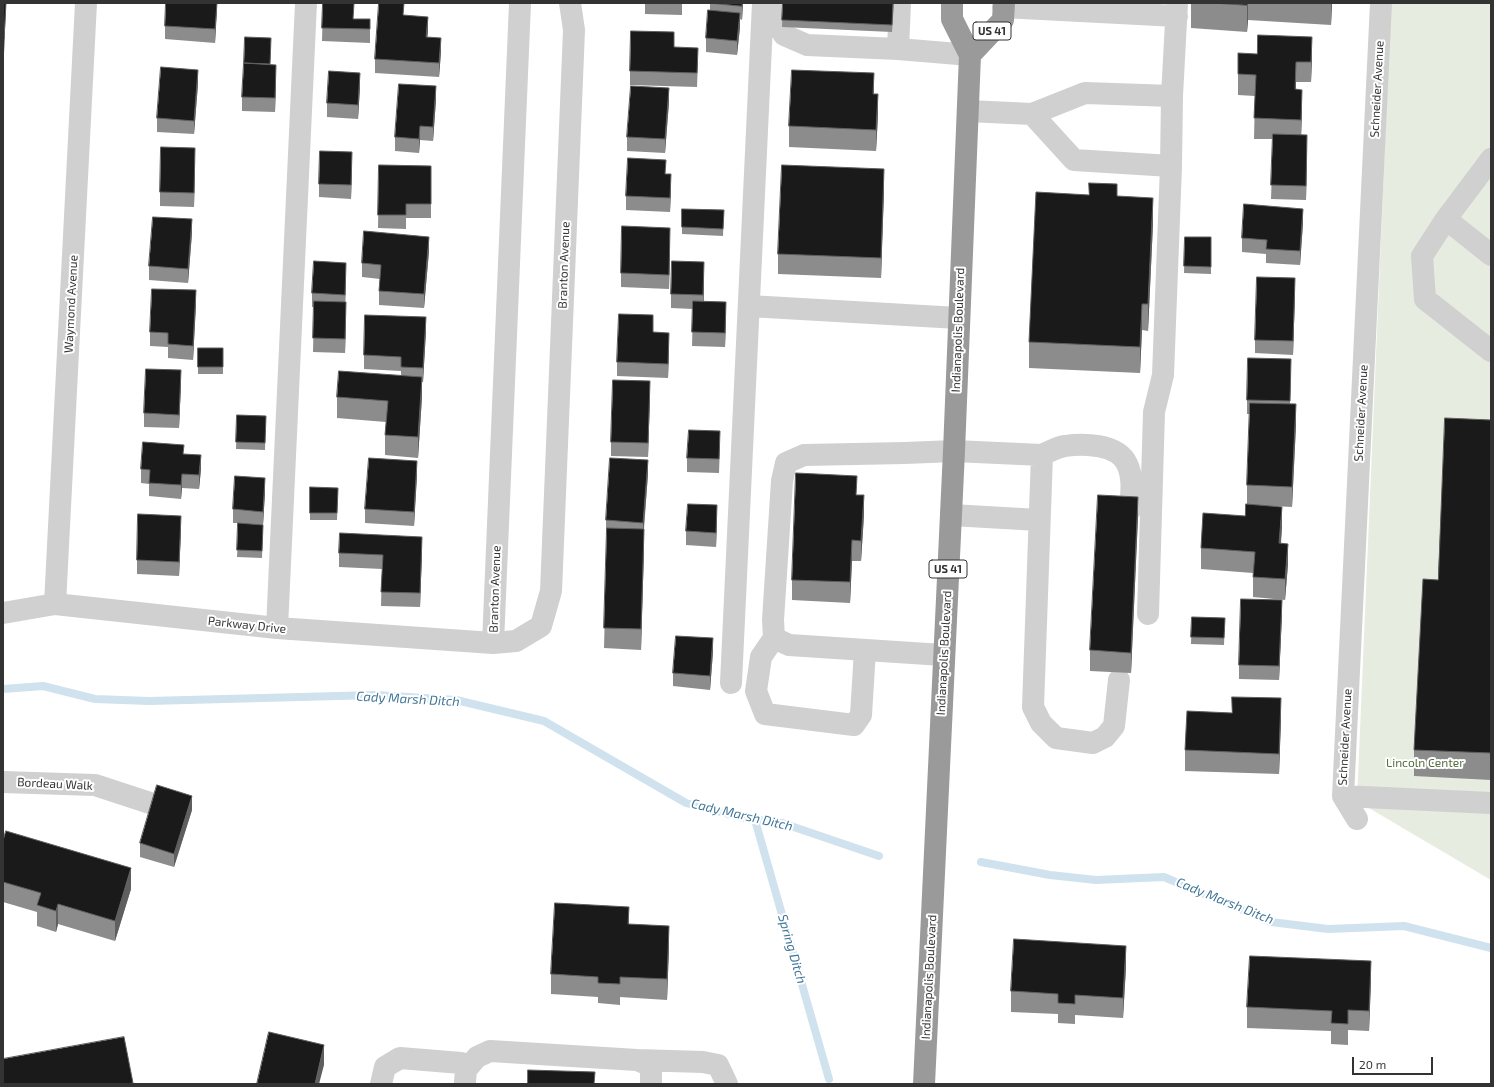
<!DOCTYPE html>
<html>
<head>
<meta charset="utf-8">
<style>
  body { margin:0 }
  #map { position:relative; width:1494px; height:1087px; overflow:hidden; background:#fff; font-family:"Exo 2",sans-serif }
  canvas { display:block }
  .frame { position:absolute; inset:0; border:4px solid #333; pointer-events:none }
  .scale { position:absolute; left:1352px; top:1057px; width:81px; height:18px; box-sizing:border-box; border:2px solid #333; border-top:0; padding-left:5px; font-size:12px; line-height:14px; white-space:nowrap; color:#333; -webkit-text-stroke:3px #fff; paint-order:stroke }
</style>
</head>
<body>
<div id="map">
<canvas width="1494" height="1087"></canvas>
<div class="frame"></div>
<div class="scale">20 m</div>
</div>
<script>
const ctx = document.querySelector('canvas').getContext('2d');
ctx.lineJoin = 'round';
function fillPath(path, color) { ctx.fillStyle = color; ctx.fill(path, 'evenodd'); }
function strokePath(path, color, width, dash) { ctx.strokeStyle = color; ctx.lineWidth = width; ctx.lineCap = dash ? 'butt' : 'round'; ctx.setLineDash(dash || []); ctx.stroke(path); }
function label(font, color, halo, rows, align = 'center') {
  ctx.font = font + ' "Exo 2",sans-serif'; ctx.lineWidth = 4; ctx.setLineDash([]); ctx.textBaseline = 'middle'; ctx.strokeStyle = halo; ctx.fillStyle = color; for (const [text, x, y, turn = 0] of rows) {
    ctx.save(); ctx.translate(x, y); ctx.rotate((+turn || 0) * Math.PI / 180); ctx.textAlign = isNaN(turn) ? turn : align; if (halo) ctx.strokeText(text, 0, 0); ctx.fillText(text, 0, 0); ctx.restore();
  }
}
fillPath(new Path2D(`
  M1391 3H1491V880L1357 801Z`), '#e6ecdf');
strokePath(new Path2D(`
  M3 689 43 686 95 699 149 701 376 695 456 700 544 721 686 803 744 818 782 823 879 856
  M755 820 829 1079
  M981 862 1050 875 1096 880 1164 877 1271 922 1328 929 1404 926 1491 948`), '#cfe2ee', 8);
strokePath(new Path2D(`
  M780 3 779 27 784 35 807 45 898 49 970 55
  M1003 7 1177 16
  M898 49 900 3
  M968 111 1032 114 1085 93 1172 96
  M1032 114 1074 160 1171 166
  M1491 159 1446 219 1422 256 1425 299 1491 351
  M1446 219 1491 255
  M749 306 958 318
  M1042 455C1049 452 1057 447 1065 446 1084 443 1118 444 1127 464 1134 478 1131 495 1130 510
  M951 515 1039 520
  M55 604 86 3
  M3 613 55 604 277 628 493 643 516 641 541 626 551 591 574 30 570 3
  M1148 614 1154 412 1163 375 1171 166 1172 96 1177 3
  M277 628 306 3
  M774 638 761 657 756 691 765 714 854 725 861 715 865 650
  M493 643 520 3
  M943 655 789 645 774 638 773 620 782 481 786 463 804 455 905 453 954 451 1042 455 1033 707 1041 723 1056 738 1093 743 1105 737 1114 726 1119 680
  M731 683 763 3
  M3 782 95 785 153 804
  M1343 796 1491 803
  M1357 819 1343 796 1381 3
  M637 1060 703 1062 718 1065 727 1084
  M466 1070 477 1057 490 1051 637 1060 651 1066V1084
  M381 1084 385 1067 400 1058 461 1063 466 1070 465 1082`), '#d0d0d0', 22);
strokePath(new Path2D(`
  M970 55 1003 20 1004 3
  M924 1084 954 451 970 55 952 19V3`), '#9a9a9a', 22);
fillPath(new Path2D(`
  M3 3H6L4 53H3Z
  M217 3 215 43 165 39V26Z
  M323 3 354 19H370V43L322 41Z
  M645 3H682V15L645 14Z
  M710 3H743L742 20 740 19V27L737 55 706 52V38L710 10Z
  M783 3H894L892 32 782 27Z
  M1191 3H1332L1331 25 1248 20 1247 32 1191 28Z
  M404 16 428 31 427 38 441 52 439 77 375 73V59Z
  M271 45 270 64 276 79 275 112 242 111V97Z
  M674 47 698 62 697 87 630 85V71Z
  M1312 57 1311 82H1296V89L1302 110 1301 134 1307 149 1306 200 1271 199 1273 139H1254L1255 96 1238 95V74Z
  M198 84 194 134 157 132V118Z
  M360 87 358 119 327 117V103Z
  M874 94 878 115 876 151 789 147V126Z
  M436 100 433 141 420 140 419 153 395 151V137Z
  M669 102 665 153 627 151V137Z
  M195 162 194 207 160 206V192Z
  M379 165 431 166V218H406V229L378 228Z
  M352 166 351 199 319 197V184Z
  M666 174 671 188 670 212 626 210V196Z
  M884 190 881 278 778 274V254Z
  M1117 196 1153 224 1148 331 1142 330 1140 373 1029 368V342Z
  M682 209 724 210 723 236 682 234Z
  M1303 223 1300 265 1266 263V254L1242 252V238Z
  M192 233 188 283 149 280V266Z
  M1185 237H1211V274L1184 273Z
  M670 242 669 289 621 287V273Z
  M429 251 424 308 379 305V291L380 279 362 277V263Z
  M346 276 345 302 346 316 345 353 313 352 314 307H312V293Z
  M704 276V302L726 316 725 347 692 346 693 309 671 308V294Z
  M1295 292 1293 355 1255 353V340Z
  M196 304 193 360 168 358V347L150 346V332Z
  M426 331 423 382H422V397L418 458 385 455V435L386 422 337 418V397L401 375V371L364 369V355Z
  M653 332 669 347 668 378 617 376V362Z
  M198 348H223V374H198Z
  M1291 373 1290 404 1296 425 1292 507 1273 506 1282 527 1281 544 1288 564 1285 600 1253 597V573L1201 569V548L1245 516 1247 504V485L1250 414H1247V400Z
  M181 384 179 428 144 427V413Z
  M650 395 648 457 611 456V442Z
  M237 415 266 416 265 450 236 449Z
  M1491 420V780L1414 776V750L1438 580Z
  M720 445 719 473 687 472V458Z
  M184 454 201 469 199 489 182 488 181 499 149 496V484L141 483V469Z
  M648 474 644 529V549L641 650 604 648 607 534H606V520Z
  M417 475 414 526 365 523V509Z
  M338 488 337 520H310V513Z
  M265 492 263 525 262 558 237 557 239 523H233V509Z
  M857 495 864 515 861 561H852L850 603 792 600V580Z
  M1138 517 1131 673 1090 671V650Z
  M717 519 716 547 686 545V531Z
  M181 530 179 576 137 574V560Z
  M422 551 420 607 381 606 382 569 339 567V553Z
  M1282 614 1279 680 1239 679V665Z
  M1192 617 1225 618 1224 645 1191 644Z
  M713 652 710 690 673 686V673Z
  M1281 719 1279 774 1185 771V750Z
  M192 810 174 867 140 857V843Z
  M3 841 131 889 115 941 58 924 56 932 37 926V912L3 902Z
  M629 924 669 947 667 1000 620 997V1005L598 1003V997L551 994V974Z
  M1126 967 1123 1018 1075 1015V1024L1058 1023V1014L1011 1012V991Z
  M1371 981 1369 1031 1348 1030V1045L1331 1044V1031L1247 1028V1007Z`), '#8c8c8c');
fillPath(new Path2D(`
  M6 3 4 53V39Z
  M217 3V11L215 43V29Z
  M742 3H743L742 20Z
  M1248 3V20L1247 32V5Z
  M1331 3H1332L1331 25Z
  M740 13V27L737 55V41Z
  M428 17V31L426 51V37Z
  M1312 37V57L1311 82V62Z
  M441 38V52L439 77V63Z
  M1296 62V82L1295 110V89Z
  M276 65V79L275 112V98Z
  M198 70V84L194 134V121Z
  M360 73V87L358 119V105Z
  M874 73V94L873 114V94Z
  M436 86V100L433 141V127Z
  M669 88V102L665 153V139Z
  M1302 90V110L1301 140V120Z
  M878 94V115L876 151V130Z
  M420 126V140L419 153V139Z
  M1307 135V149L1306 200V186Z
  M195 148V162L194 207V193Z
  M352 152V166L351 199V185Z
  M884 169V190L881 278V258Z
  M671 174V188L670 212V198Z
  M1153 198V224L1148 331V304Z
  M1303 209V223L1300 265V251Z
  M192 219V233L188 283V269Z
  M670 228V242L669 289V275Z
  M429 237V251L424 308V294Z
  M704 262V276L703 309V295Z
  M346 263V276L345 309V295Z
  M1295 278V292L1293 355V341Z
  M196 290V304L193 360V346Z
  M346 302V316L345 353V339Z
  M726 302V316L725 347V333Z
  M1142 304V330L1140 373V347Z
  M426 317V331L423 382V368Z
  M669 333V347L668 378V364Z
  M181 370V384L179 428V415Z
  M422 377V397L418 458V437Z
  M650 381V395L648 457V443Z
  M1296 404V425L1292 507V487Z
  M201 455V469L199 489V475Z
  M648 460V474L643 537V523Z
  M417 461V475L414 526V512Z
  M182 474V488L181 499V485Z
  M265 478V492L263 525V512Z
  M864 495V515L861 561V541Z
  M1138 497V517L1131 673V653Z
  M717 505V519L716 547V533Z
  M1282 507V527L1279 564V543Z
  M181 516V530L179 576V562Z
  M644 529V549L641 650V629Z
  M422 537V551L420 607V593Z
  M852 540V561L850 603V582Z
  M1288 544V564L1285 600V579Z
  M1282 600V614L1279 680V666Z
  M713 638V652L710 690V676Z
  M1281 698V719L1279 774V754Z
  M192 796V810L174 867V854Z
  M131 868V889L115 941V921Z
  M58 904V924L56 932V911Z
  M629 907V927L628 924Z
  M669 926V947L667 1000V979Z
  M1126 946V967L1123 1018V998Z
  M1371 961V981L1369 1031V1011Z
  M324 1045V1065L319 1084H315Z`), '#5f5f5f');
const building = new Path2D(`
  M3 3H6L4 39H3Z
  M166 3H217L215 29 165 26Z
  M323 3H354L353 19H370V29L322 28Z
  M379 3H404L403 15 428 17 426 37 441 38 439 63 375 59Z
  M710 3H742V6Z
  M783 3H893L892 25 782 20Z
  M1213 3H1248L1247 5Z
  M708 10 740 13 737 41 706 38Z
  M631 31 674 32V47L698 48 697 73 630 71Z
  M1258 35 1312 37 1311 62H1296L1295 89 1302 90 1301 120 1254 118 1256 75 1238 74V53L1257 54Z
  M245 37 271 38 270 64 244 63Z
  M244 63 276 65 275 98 242 97Z
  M161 67 198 70 194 121 157 118Z
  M792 70 874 73 873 94H878L876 130 789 126Z
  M329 71 360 73 358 105 327 103Z
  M399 84 436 86 433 127 420 126 419 139 395 137Z
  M631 86 669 88 665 139 627 137Z
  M1273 134 1307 135 1306 186 1271 185Z
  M161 147 195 148 194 193 160 192Z
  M320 151 352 152 351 185 319 184Z
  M628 158 666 160 665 174H671L670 198 626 196Z
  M379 165 431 166V204H406V215H378Z
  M782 165 884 169 881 258 778 254Z
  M1089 183 1117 184V196L1153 198 1148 304H1142L1140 347 1029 342 1036 192 1089 195Z
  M1244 204 1303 209 1300 251 1266 249 1267 240 1242 238Z
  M682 209 724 210 723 229 682 227Z
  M153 217 192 219 188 269 149 266Z
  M622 226 670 228 669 275 621 273Z
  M364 231 429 237 424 294 379 291 381 265 362 263Z
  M1185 237H1211V267L1184 266Z
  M314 261 346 263 345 295 312 293Z
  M672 261 704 262 703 295 671 294Z
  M1257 277 1295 278 1293 341 1255 340Z
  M152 289 196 290 193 346 168 344V333L150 332Z
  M314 301 346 302 345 339 313 338Z
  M693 301 726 302 725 333 692 332Z
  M619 314 653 315V332L669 333 668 364 617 362Z
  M365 315 426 317 423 368 401 367V357L364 355Z
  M198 348H223V367H198Z
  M1248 358 1291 359 1290 401 1247 400Z
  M146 369 181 370 179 415 144 413Z
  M339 371 422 377 418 437 385 435 388 401 337 397Z
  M613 380 650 381 648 443 611 442Z
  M1250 403 1296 404 1292 487 1247 485Z
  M237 415 266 416 265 443 236 442Z
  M1445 418 1491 420V753L1414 750 1423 579 1438 580Z
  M689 430 720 431 719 459 687 458Z
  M143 442 184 445 183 454 201 455 199 475 182 474 181 485 149 483 150 470 141 469Z
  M369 458 417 461 414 512 365 509Z
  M610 458 648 460 643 523 606 520Z
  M796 473 857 476 856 495H864L861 541 852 540 850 582 792 580Z
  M235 476 265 478 263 512 233 509Z
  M310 487 338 488 337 513H310Z
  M1098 495 1138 497 1131 653 1090 650Z
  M688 504 717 505 716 533 686 531Z
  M1246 504 1282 507 1279 543 1288 544 1285 579 1253 577 1255 552 1201 548 1203 513 1245 516Z
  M138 514 181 516 179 562 137 560Z
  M238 523 263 525 262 551 237 550Z
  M607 528 644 529 641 629 604 628Z
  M340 533 422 537 420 593 381 592 383 555 339 553Z
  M1241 599 1282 600 1279 666 1239 665Z
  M1192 617 1225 618 1224 638 1191 637Z
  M676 636 713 638 710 676 673 673Z
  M1232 697 1281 698 1279 754 1185 750 1187 711 1232 713Z
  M157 785 192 796 174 854 140 843Z
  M6 831 131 868 115 921 58 904 56 911 37 905 41 893 3 882V841Z
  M555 903 629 907 628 924 669 926 667 979 620 977V984L598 983V977L551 974Z
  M1014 939 1126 946 1123 998 1075 995V1004L1058 1003V994L1011 991Z
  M1250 956 1371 961 1369 1011 1348 1010V1024L1331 1023 1332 1011 1247 1007Z
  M269 1032 324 1045 315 1084H257Z
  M124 1037 133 1083 126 1084H3V1059Z
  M528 1070 595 1072 594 1084H528Z`);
fillPath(building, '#1a1a1a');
strokePath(building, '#5f5f5f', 1);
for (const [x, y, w] of [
  [992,31,38],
  [948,569,38]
]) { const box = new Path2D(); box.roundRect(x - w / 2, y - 9, w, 18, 3); ctx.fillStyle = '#fff'; ctx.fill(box); strokePath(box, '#333', 1); }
label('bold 11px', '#333', null, [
  ["US 41",992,31],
  ["US 41",948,569]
]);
label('12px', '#333', '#fff', [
  ["Schneider Avenue",1377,89,-87],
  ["Branton Avenue",564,265,-88],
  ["Waymond Avenue",71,304,-87],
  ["Indianapolis Boulevard",958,330,-88],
  ["Schneider Avenue",1361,413,-87],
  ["Branton Avenue",495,589,-88],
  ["Parkway Drive",247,625,6],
  ["Indianapolis Boulevard",944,653,-87],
  ["Schneider Avenue",1345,737,-87],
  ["Bordeau Walk",55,784,3],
  ["Indianapolis Boulevard",929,977,-87]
]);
label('12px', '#56703f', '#fff', [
  ["Lincoln Center",1425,763]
]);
label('italic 13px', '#3f7597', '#fff', [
  ["Cady Marsh Ditch",408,699,3],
  ["Cady Marsh Ditch",742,815,13],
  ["Cady Marsh Ditch",1225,901,22],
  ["Spring Ditch",792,949,74]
]);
</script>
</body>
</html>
